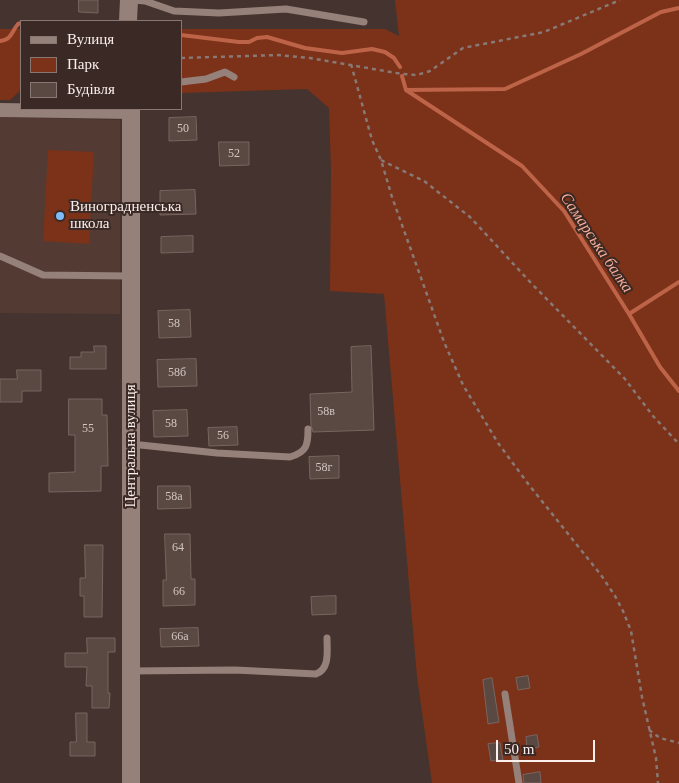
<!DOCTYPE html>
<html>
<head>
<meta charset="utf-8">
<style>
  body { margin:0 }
  #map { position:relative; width:679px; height:783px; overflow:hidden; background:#44332e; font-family:Georgia,serif }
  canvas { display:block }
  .legend { position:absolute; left:20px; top:20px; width:162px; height:90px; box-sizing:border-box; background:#3a2924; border:1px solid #877874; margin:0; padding:6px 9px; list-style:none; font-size:15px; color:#fbefec }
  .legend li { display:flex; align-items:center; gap:10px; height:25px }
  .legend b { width:25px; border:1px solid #877874 }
  .scale { position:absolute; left:496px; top:740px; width:99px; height:22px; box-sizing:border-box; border:2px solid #fbefec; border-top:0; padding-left:6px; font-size:15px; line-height:18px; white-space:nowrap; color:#fbefec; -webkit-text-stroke:4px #3a2924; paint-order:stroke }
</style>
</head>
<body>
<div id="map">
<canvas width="679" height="783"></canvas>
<ul class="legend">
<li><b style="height:6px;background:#95817a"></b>Вулиця</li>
<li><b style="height:14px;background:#7c3119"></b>Парк</li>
<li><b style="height:14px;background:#5a4842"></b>Будівля</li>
</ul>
<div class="scale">50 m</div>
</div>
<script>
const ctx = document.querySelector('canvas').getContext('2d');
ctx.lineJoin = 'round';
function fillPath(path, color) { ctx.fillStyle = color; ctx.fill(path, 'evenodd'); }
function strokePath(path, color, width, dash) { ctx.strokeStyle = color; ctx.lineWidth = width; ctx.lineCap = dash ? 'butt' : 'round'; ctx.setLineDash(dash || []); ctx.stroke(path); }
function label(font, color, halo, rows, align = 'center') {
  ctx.font = font + ' Georgia,serif'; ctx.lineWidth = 4; ctx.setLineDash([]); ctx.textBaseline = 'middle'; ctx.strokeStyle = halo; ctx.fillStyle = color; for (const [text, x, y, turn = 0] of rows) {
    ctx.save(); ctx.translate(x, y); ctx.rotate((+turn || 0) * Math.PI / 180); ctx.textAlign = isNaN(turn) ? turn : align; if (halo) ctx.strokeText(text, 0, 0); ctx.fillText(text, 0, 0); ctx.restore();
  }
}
fillPath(new Path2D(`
  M0 117 120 120V314L0 313Z`), '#533b33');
fillPath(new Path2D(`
  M395 0H679V783H432L417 677 384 294 330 291 331 170 329 108 307 89 181 93V29H385L399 36Z
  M0 29H21V90L10 100H0Z
  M48 150 94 152 89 244 43 241Z`), '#7c3119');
strokePath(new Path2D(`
  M181 35 239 42H249L257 38 267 37 305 48 342 53 372 49 385 52 394 58 400 67
  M0 41C12 40 11 32 18 24L21 23
  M402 76 406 90 522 166 564 211 629 314 660 367 679 391
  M407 90 505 89 581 54 661 12 679 8
  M629 314 679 282`), '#bd6347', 4);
const building = new Path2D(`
  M79 0H98V13L79 12Z
  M196 117 197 140 169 141V118Z
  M219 142H249V165L220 166Z
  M195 190 196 214 160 215V191Z
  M193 236V252L161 253V237Z
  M190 310 191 337 159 338 158 311Z
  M94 346H106V369H70V357H81V352H94Z
  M371 346 374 430 313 432 311 425 310 394 352 392 351 347Z
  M196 359 197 386 158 387 157 360Z
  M17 370H41V391H22V402H0V379H17Z
  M69 399H102V415H107L108 466H101V491L49 492V473L75 472V435H69Z
  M187 410 188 436 154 437 153 411Z
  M237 427 238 445 209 446 208 428Z
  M339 456V478L310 479 309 457Z
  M158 486H190L191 508 158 509Z
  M165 534H190L191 579H195V605L163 606V580H166Z
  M85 545H103L102 617H84V596H80V578H85Z
  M336 596V614L312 615 311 597Z
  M198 628 199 646 161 647 160 629Z
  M87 638H115V652H108V693H110L109 708H92V686H86L87 667H65V653H87Z
  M528 676 530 688 518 690 516 678Z
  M492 678 499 722 488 724 483 680Z
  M76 713H87V742H95V756H70V742H76Z
  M537 735 539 747 527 749 526 737Z
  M500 743 503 760 491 761 488 744Z
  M540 772 541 783H524L523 775Z`);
fillPath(building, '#5a4842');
strokePath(building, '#796560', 1);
strokePath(new Path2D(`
  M181 58 277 55 310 58 402 74 417 75 430 71 463 48 544 32 620 0
  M351 64 372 140 381 160 392 197 444 342 463 385 498 443 529 485 601 575 615 596 623 611 631 631 642 697 656 758 658 783
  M381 160 424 181 470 217 531 283 625 379 653 416 679 444
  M649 730 660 738 679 743`), '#887975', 2.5, [4, 4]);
strokePath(new Path2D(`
  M133 0 145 1 174 11 219 13 286 9 364 22
  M181 82 206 79 225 72 234 77
  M0 256 43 275 130 276
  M131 444 217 453 290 457C307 452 308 445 308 429
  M131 671 235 670 316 674C330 669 327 651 327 638
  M505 694 519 783`), '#95817a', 7);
strokePath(new Path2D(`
  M0 110 131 112`), '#95817a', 14);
strokePath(new Path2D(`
  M128 21 129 0
  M131 109V783`), '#95817a', 18);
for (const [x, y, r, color] of [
  [60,216,5,"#7ebdf9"]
]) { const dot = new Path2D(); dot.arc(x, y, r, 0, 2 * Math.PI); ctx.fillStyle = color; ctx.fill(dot); strokePath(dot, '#3a2924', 2); }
label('12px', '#d3c5c2', null, [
  ["50",183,129],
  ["52",234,154],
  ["58",174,324],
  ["58б",177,373],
  ["58в",326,412],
  ["58",171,424],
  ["55",88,429],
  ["56",223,436],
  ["58г",324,468],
  ["58а",174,497],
  ["64",178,548],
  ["66",179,592],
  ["66а",180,637]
]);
label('15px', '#fbefec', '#3a2924', [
  ["Виноградненська",70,207],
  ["школа",70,224]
], 'left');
label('15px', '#fbefec', '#3a2924', [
  ["Центральна вулиця",131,446,-90]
]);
label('italic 16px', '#f8ae98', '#3a2924', [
  ["Самарська балка",596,243,56]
]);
</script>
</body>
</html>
